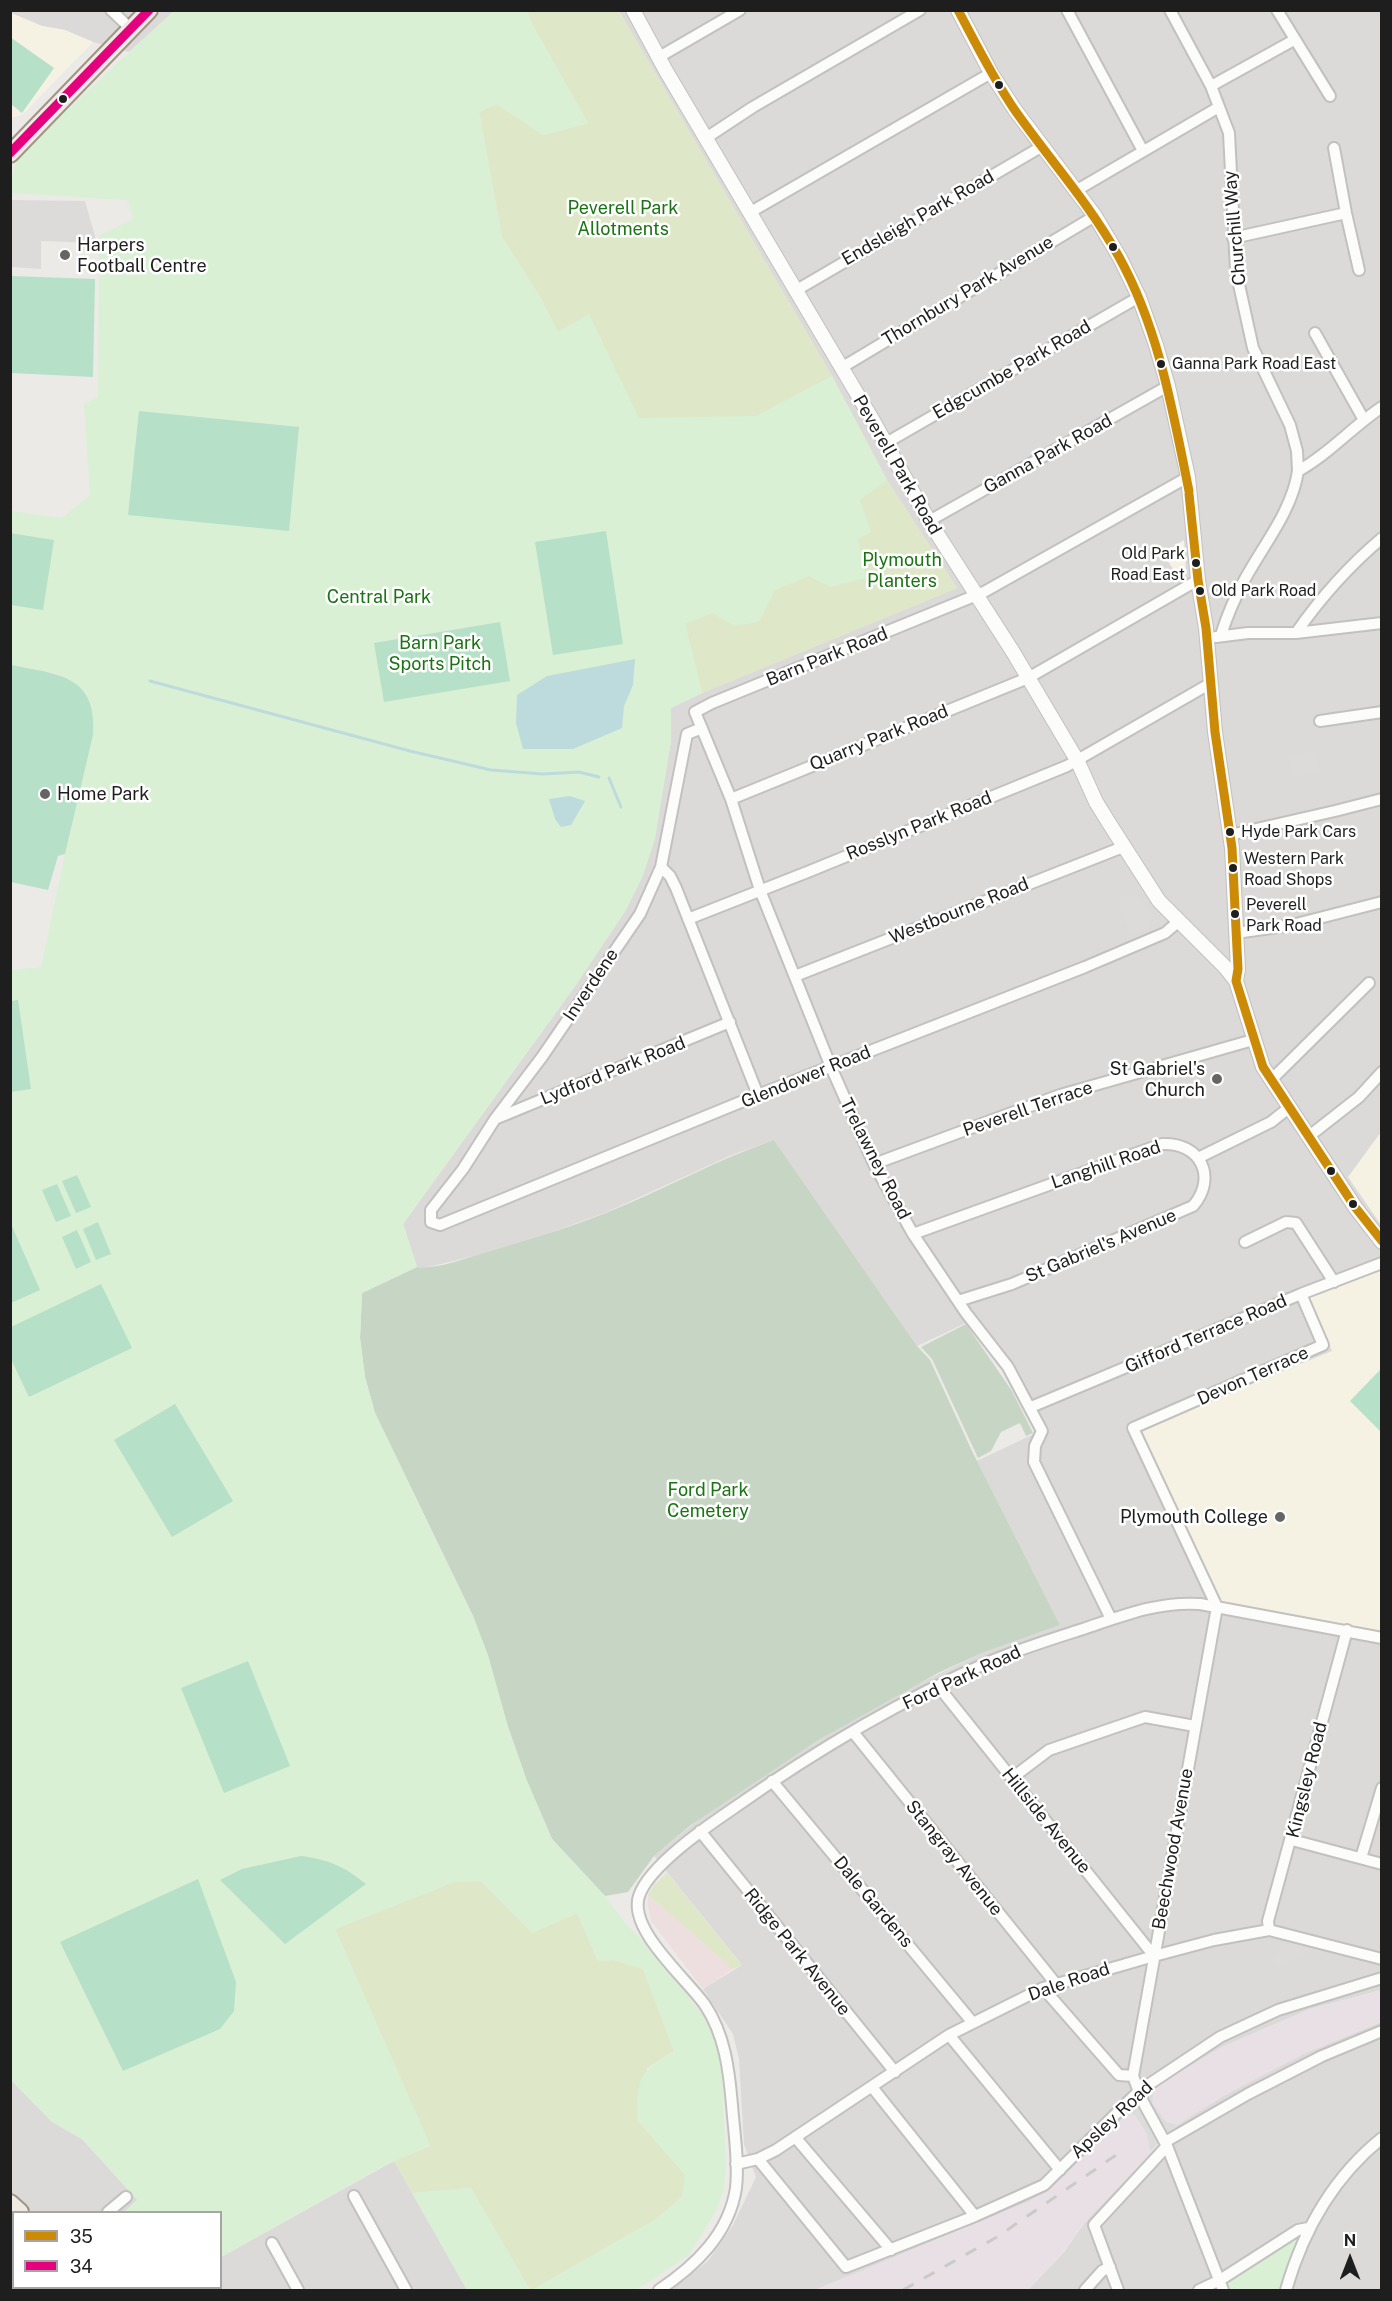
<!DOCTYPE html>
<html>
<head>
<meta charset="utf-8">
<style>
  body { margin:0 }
  #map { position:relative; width:1392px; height:2301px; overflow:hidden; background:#eceae7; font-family:"Public Sans",sans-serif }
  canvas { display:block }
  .frame { position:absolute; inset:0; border:12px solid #1e1e1e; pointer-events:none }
  .legend { position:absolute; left:12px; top:2211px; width:210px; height:78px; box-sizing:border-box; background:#fff; border:2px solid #a5a5a5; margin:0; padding:8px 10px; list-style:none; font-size:18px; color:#1e1e1e }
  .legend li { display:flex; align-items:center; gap:12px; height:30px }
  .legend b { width:30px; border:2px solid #a5a5a5 }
  .north { position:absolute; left:1320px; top:2229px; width:60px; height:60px; -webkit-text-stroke:4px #fff; paint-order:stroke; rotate:0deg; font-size:16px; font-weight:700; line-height:24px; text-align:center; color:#1e1e1e }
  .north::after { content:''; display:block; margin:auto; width:21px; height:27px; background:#1e1e1e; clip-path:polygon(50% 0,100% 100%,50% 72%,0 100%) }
</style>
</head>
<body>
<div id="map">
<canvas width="1392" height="2301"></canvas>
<div class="frame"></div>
<ul class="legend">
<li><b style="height:8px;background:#cc8b06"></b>35</li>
<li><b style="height:8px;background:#e5007d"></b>34</li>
</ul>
<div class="north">N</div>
</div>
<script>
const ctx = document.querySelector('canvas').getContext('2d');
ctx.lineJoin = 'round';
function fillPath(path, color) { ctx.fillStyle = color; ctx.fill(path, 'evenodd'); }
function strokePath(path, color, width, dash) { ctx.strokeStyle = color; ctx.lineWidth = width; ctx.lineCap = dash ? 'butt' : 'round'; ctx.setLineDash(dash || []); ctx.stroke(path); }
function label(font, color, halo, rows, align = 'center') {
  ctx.font = font + ' "Public Sans",sans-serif'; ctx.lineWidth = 5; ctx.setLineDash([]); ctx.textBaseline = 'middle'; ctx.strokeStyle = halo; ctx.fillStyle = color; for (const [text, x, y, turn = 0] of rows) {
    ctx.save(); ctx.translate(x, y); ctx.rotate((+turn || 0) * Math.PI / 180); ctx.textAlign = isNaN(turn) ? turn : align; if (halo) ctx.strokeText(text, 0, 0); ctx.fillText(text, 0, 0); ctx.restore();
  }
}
fillPath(new Path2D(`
  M10 11H174L129 52 93 42 65 30 42 26 11 13Z
  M619 11H1381V1990L1310 2009 1222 2047 1154 2088 1050 2190 1028 2202 815 2290H670L708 2261 733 2225 756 2177 744 2144 739 2059 733 2034 703 1989 742 1965 654 1856 709 1811 773 1768 887 1699 982 1653 1060 1625 977 1461 1036 1433 1003 1370 966 1323 917 1346 774 1140 734 1154 607 1212 524 1242 454 1261 423 1268 417 1267 403 1224 578 982 659 809 671 741V708L702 693 957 588 887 480 832 376Z
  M1381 2022V2290H1028L1064 2252 1086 2221 1177 2125 1225 2095 1303 2054Z
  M10 2079 52 2122 82 2139 138 2200 124 2212H14V2288H77L80 2290H11Z
  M394 2161 467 2290H180L183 2288H220L221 2257 223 2256Z`), '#dbdad8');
fillPath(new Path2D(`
  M648 1895 733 1969 703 1989 651 1921 648 1907Z`), '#eddfdf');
fillPath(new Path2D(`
  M1381 1990V2022L1303 2054 1225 2095 1177 2125 1086 2221 1064 2251 1028 2290H815L1028 2202 1050 2190 1154 2088 1222 2047 1310 2009Z`), '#e9e0e6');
fillPath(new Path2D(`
  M11 13 42 26 65 30 93 42 23 114 11 118Z
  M1184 540 1186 571 1177 576 1163 553Z
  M1381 1132V1225L1348 1177Z
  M1381 1269V1631L1219 1603 1139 1430 1332 1351 1309 1296Z`), '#f5f2e3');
fillPath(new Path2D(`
  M527 11H619L832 376 887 480 957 588 702 693 685 624 589 315 558 332 540 297 502 237 479 112 497 104 543 135 588 123 532 24Z
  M667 1873 742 1965 733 1969 648 1895 654 1885Z
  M481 1881 532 1933 577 1913 598 1961 614 1960 643 1969 674 2051 647 2068 637 2120 686 2175 682 2197 656 2219 532 2290H530L471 2188 412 2193 394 2161 430 2146 335 1929 454 1882Z`), '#dee7c8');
fillPath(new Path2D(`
  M774 1140 917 1346 930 1360 973 1453 1060 1625 982 1653 938 1673 817 1741 691 1825 654 1856 628 1892 605 1896 552 1839 527 1781 508 1727 488 1657 473 1616 375 1413 365 1377 360 1338 362 1293 417 1267C434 1270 463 1259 480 1254 522 1242 565 1229 606 1213 663 1190 716 1160 774 1140Z
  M966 1324 1012 1391 1033 1433 1026 1436 1020 1423 1001 1432 991 1451 978 1458 932 1359 921 1347Z`), '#c7d6c4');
fillPath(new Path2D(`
  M174 11H527L532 24 588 123 543 135 497 104 479 112 502 237 540 297 558 332 589 314 639 418 756 416 832 376 887 480 860 500 871 532 858 539 866 578 830 587 809 576 775 590 759 622 734 626 713 613 685 624 702 693 671 708V741L655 839 643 876 625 912 578 982 403 1224 417 1267 362 1293 360 1338 365 1377 375 1413 473 1616 488 1655 508 1727 527 1781 552 1839 605 1896 626 1924 653 1951 705 2018 716 2041 722 2076 726 2165 724 2190 716 2211 688 2256 636 2290H532L656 2219 682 2197 685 2175 637 2120C638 2077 637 2074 674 2051L643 1969 614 1960 598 1961 577 1913 532 1933 481 1881 454 1882 335 1929 430 2145 380 2168 221 2257 220 2212H124L137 2200 82 2139 52 2122 11 2079V970L41 967 65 854 93 735 60 674 11 665V511L62 518 90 495 84 404 98 397 99 236 133 219 127 200 11 193C11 176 14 161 26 148Z
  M471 2188 530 2290H467L412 2193Z
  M1284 2239 1298 2240 1286 2290H1223L1220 2280Z`), '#d9f0d5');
fillPath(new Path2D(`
  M10 37 54 68 22 113 11 104Z
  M11 276 95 279 93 377 11 373Z
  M139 411 299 427 289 531 128 515Z
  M606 531 623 644 553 655 535 542Z
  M10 533 54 540 43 610 11 605Z
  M500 622 510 681 384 702 374 643Z
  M11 665C57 674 98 675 93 735L65 854 58 856 48 890 11 882Z
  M18 1000 31 1089 11 1092V1001Z
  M77 1175 91 1207 76 1213 62 1181Z
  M57 1184 71 1216 56 1222 42 1190Z
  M98 1222 111 1254 96 1260 83 1229Z
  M11 1224 40 1290 11 1303H10Z
  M77 1230 91 1262 76 1269 62 1237Z
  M101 1284 132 1348 29 1397 11 1359V1327Z
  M1381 1369V1432L1350 1401Z
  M175 1404 233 1501 172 1537 114 1440Z
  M248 1661 290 1766 224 1793 181 1688Z
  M301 1856C330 1860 343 1866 366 1884L285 1944 220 1880 242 1869Z
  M198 1879 236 1982 234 2011 220 2029 123 2071 60 1942Z`), '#b6e0c7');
fillPath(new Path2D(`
  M11 200 85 201 97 243 41 241V269L11 267Z
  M1316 750 1320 772 1293 777 1288 756Z
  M1134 893 1153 918 1148 928 1130 935 1117 899Z
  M1297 1940 1313 1944 1312 1950 1302 1953 1304 1957 1278 1965 1274 1956 1279 1954 1278 1947Z`), '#dcdbda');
fillPath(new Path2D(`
  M635 659 633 685 624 706 622 728 573 749H523L516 723 517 695 547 676Z
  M570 796 585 801 571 825 561 827 555 819 549 799Z`), '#bddbdd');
fillPath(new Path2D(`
  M1154 2088 1152 2103 1165 2121 1177 2125 1150 2151 1147 2134 1135 2115 1129 2113Z`), '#dcdcda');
strokePath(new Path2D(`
  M150 681 410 751 491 770 543 774 579 772 599 777
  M609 778 621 807`), '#bddbdd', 3);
const minor = new Path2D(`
  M111 10 131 29
  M1067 10 1143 151
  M1170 10 1211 86 1229 133 1236 271 1253 348 1290 425 1297 451 1298 471
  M1277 10 1330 96
  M659 57 740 10
  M1211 86 1294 40
  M706 138 753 107 920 10
  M1334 148 1346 213 1359 270
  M1077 190 1219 107
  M749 213 991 73
  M1233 238 1346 213
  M795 291 1041 147
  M1315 333 1364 420
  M841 368 1095 216
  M886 443 1139 297
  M929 521 1168 386
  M1296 633C1321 597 1349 566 1382 538
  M1221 635C1227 616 1235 597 1245 579 1264 544 1292 511 1298 471 1329 454 1352 427 1382 407
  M1216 637 1248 633H1296L1382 623
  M1320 721 1382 712
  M702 728 687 734 661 867 640 914 542 1057 495 1119 463 1169 431 1210V1222L440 1225 758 1095 1085 967 1165 933 1178 922
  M731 799 1028 678 1198 580
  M1230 835 1335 811 1382 799
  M661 867 670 876 676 888 758 1095
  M688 919 810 871 1067 766 1211 683
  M1236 933 1292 925 1382 902
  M795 976 1123 847
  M1271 1080 1369 983
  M495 1119 730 1022
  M1308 1137 1359 1097 1382 1072
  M1198 1158 1271 1122 1290 1107
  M874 1164 1060 1095 1253 1040
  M913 1234 1162 1144C1200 1142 1218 1177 1193 1206L1012 1284 958 1301
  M1245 1242 1286 1222 1296 1223 1334 1282
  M1031 1407 1301 1294 1382 1263
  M1111 1619 1034 1462 1035 1446 1042 1431 1008 1367 966 1313 913 1234 874 1164 831 1067 760 890 731 799 695 712 712 703 984 592 1188 477
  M938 1686 1154 1956
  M853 1732 1056 1984
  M1012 1778 1049 1750 1145 1717 1195 1726
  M772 1781 973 2023
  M700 1831 895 2072
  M1292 1840 1382 1864
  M1361 1858 1382 1788
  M1269 1930 1268 1921 1347 1630
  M1043 1988 1119 2075 1133 2076
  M949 2035 1060 2170
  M872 2087 975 2216
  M795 2137 891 2250
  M1165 2142 1248 2094 1322 2056 1382 2031
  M758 2159 846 2267 975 2216 1044 2185 1139 2091 1220 2037 1278 2010 1382 1978
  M736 2164 758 2159 776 2150 949 2035 1043 1988 1154 1956 1214 1940 1269 1930 1382 1959
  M354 2196 406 2290
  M108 2212 126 2197
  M272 2243 298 2290
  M659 2290C695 2266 729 2234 736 2188 739 2161 734 2132 732 2105 729 2070 725 2035 705 2005 686 1978 628 1930 639 1896 649 1866 706 1827 731 1810 812 1753 898 1701 989 1662 1019 1649 1052 1639 1083 1629 1122 1616 1158 1601 1200 1604L1382 1638
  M1085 2290 1102 2271 1110 2267
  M1118 2290 1094 2225 1167 2146
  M1199 2290 1220 2280 1298 2230 1308 2228
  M1223 2290 1167 2146 1142 2100 1133 2076 1217 1607 1133 1428 1323 1345 1301 1294
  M1286 2290C1303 2231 1332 2178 1382 2138`);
const tertiary = new Path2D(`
  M633 10 666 71 872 419 929 521 1013 652 1077 760 1096 802 1109 823 1159 901 1225 967 1236 981 1263 1067 1355 1207 1382 1242
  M958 10 991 73 1015 110 1095 216 1120 258 1139 297 1156 345 1168 386 1188 477 1198 580 1206 628 1215 732 1232 848 1238 969 1236 981`);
const primary = new Path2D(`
  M10 154 149 10
  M10 2203 20 2212
  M92 2288 95 2290`);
strokePath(minor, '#c2c1bf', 14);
strokePath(tertiary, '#c2c1bf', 16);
strokePath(primary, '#a19486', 20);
strokePath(minor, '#fcfcfb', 10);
strokePath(tertiary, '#fcfcfb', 14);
strokePath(primary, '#f0eae5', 16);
strokePath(new Path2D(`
  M903 2290 997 2237 1119 2153`), '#cacac9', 3, [12, 12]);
strokePath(new Path2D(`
  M958 10C976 44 993 78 1014 109 1049 159 1090 204 1119 257 1159 329 1173 412 1189 491
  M1189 494 1198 580 1206 628 1215 732 1232 848 1238 969 1236 981 1263 1067 1355 1207 1382 1241`), '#cc8b06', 9);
strokePath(new Path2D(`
  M10 153 149 10`), '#e5007d', 9);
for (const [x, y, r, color] of [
  [999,85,5,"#1e1e1e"],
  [63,99,5,"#1e1e1e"],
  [1113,247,5,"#1e1e1e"],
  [65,255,6,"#666564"],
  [1161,364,5,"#1e1e1e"],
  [1196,563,5,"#1e1e1e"],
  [1200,591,5,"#1e1e1e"],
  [45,794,6,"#666564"],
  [1230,832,5,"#1e1e1e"],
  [1233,868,5,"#1e1e1e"],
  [1235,914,5,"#1e1e1e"],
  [1217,1079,6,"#666564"],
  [1331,1171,5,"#1e1e1e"],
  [1353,1204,5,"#1e1e1e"],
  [1280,1517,6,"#666564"]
]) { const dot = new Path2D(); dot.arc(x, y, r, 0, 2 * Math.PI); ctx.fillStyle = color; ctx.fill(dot); strokePath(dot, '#fff', 2); }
label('16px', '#1e1e1e', '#fff', [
  ["Ganna Park Road East",1172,364],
  ["Old Park",1185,554,"right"],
  ["Road East",1185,575,"right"],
  ["Old Park Road",1211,591],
  ["Hyde Park Cars",1241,832],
  ["Western Park",1244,859],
  ["Road Shops",1244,880],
  ["Peverell",1246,905],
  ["Park Road",1246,926]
], 'left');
label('18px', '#1b7414', '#fff', [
  ["Peverell Park",623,208],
  ["Allotments",623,229],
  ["Plymouth",902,560],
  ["Planters",902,581],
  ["Central Park",379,597],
  ["Barn Park",440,643],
  ["Sports Pitch",440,664],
  ["Ford Park",708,1490],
  ["Cemetery",708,1511]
]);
label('18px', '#1e1e1e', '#fff', [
  ["Endsleigh Park Road",918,218,-30],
  ["Churchill Way",1235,228,-95],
  ["Thornbury Park Avenue",968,291,-31],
  ["Edgcumbe Park Road",1012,370,-30],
  ["Ganna Park Road",1048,454,-29],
  ["Peverell Park Road",897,465,60],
  ["Barn Park Road",827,657,-22],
  ["Quarry Park Road",879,738,-22],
  ["Rosslyn Park Road",919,826,-22],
  ["Westbourne Road",959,911,-22],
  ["Inverdene",591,985,-56],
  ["Lydford Park Road",613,1071,-22],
  ["Glendower Road",806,1077,-22],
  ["Peverell Terrace",1028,1109,-19],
  ["Trelawney Road",875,1159,63],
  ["Langhill Road",1106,1165,-19],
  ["St Gabriel's Avenue",1101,1246,-23],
  ["Gifford Terrace Road",1206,1334,-23],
  ["Devon Terrace",1253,1376,-24],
  ["Ford Park Road",962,1678,-25],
  ["Kingsley Road",1307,1780,-76],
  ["Hillside Avenue",1046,1821,51],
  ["Beechwood Avenue",1173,1849,-80],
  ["Stangray Avenue",954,1858,51],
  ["Dale Gardens",873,1902,50],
  ["Ridge Park Avenue",797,1952,51],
  ["Dale Road",1069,1982,-19],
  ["Apsley Road",1112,2120,-43]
]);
label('18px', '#1e1e1e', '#fff', [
  ["Harpers",77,245],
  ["Football Centre",77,266],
  ["Home Park",57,794],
  ["St Gabriel's",1205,1069,"right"],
  ["Church",1205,1090,"right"],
  ["Plymouth College",1268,1517,"right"]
], 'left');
</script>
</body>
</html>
